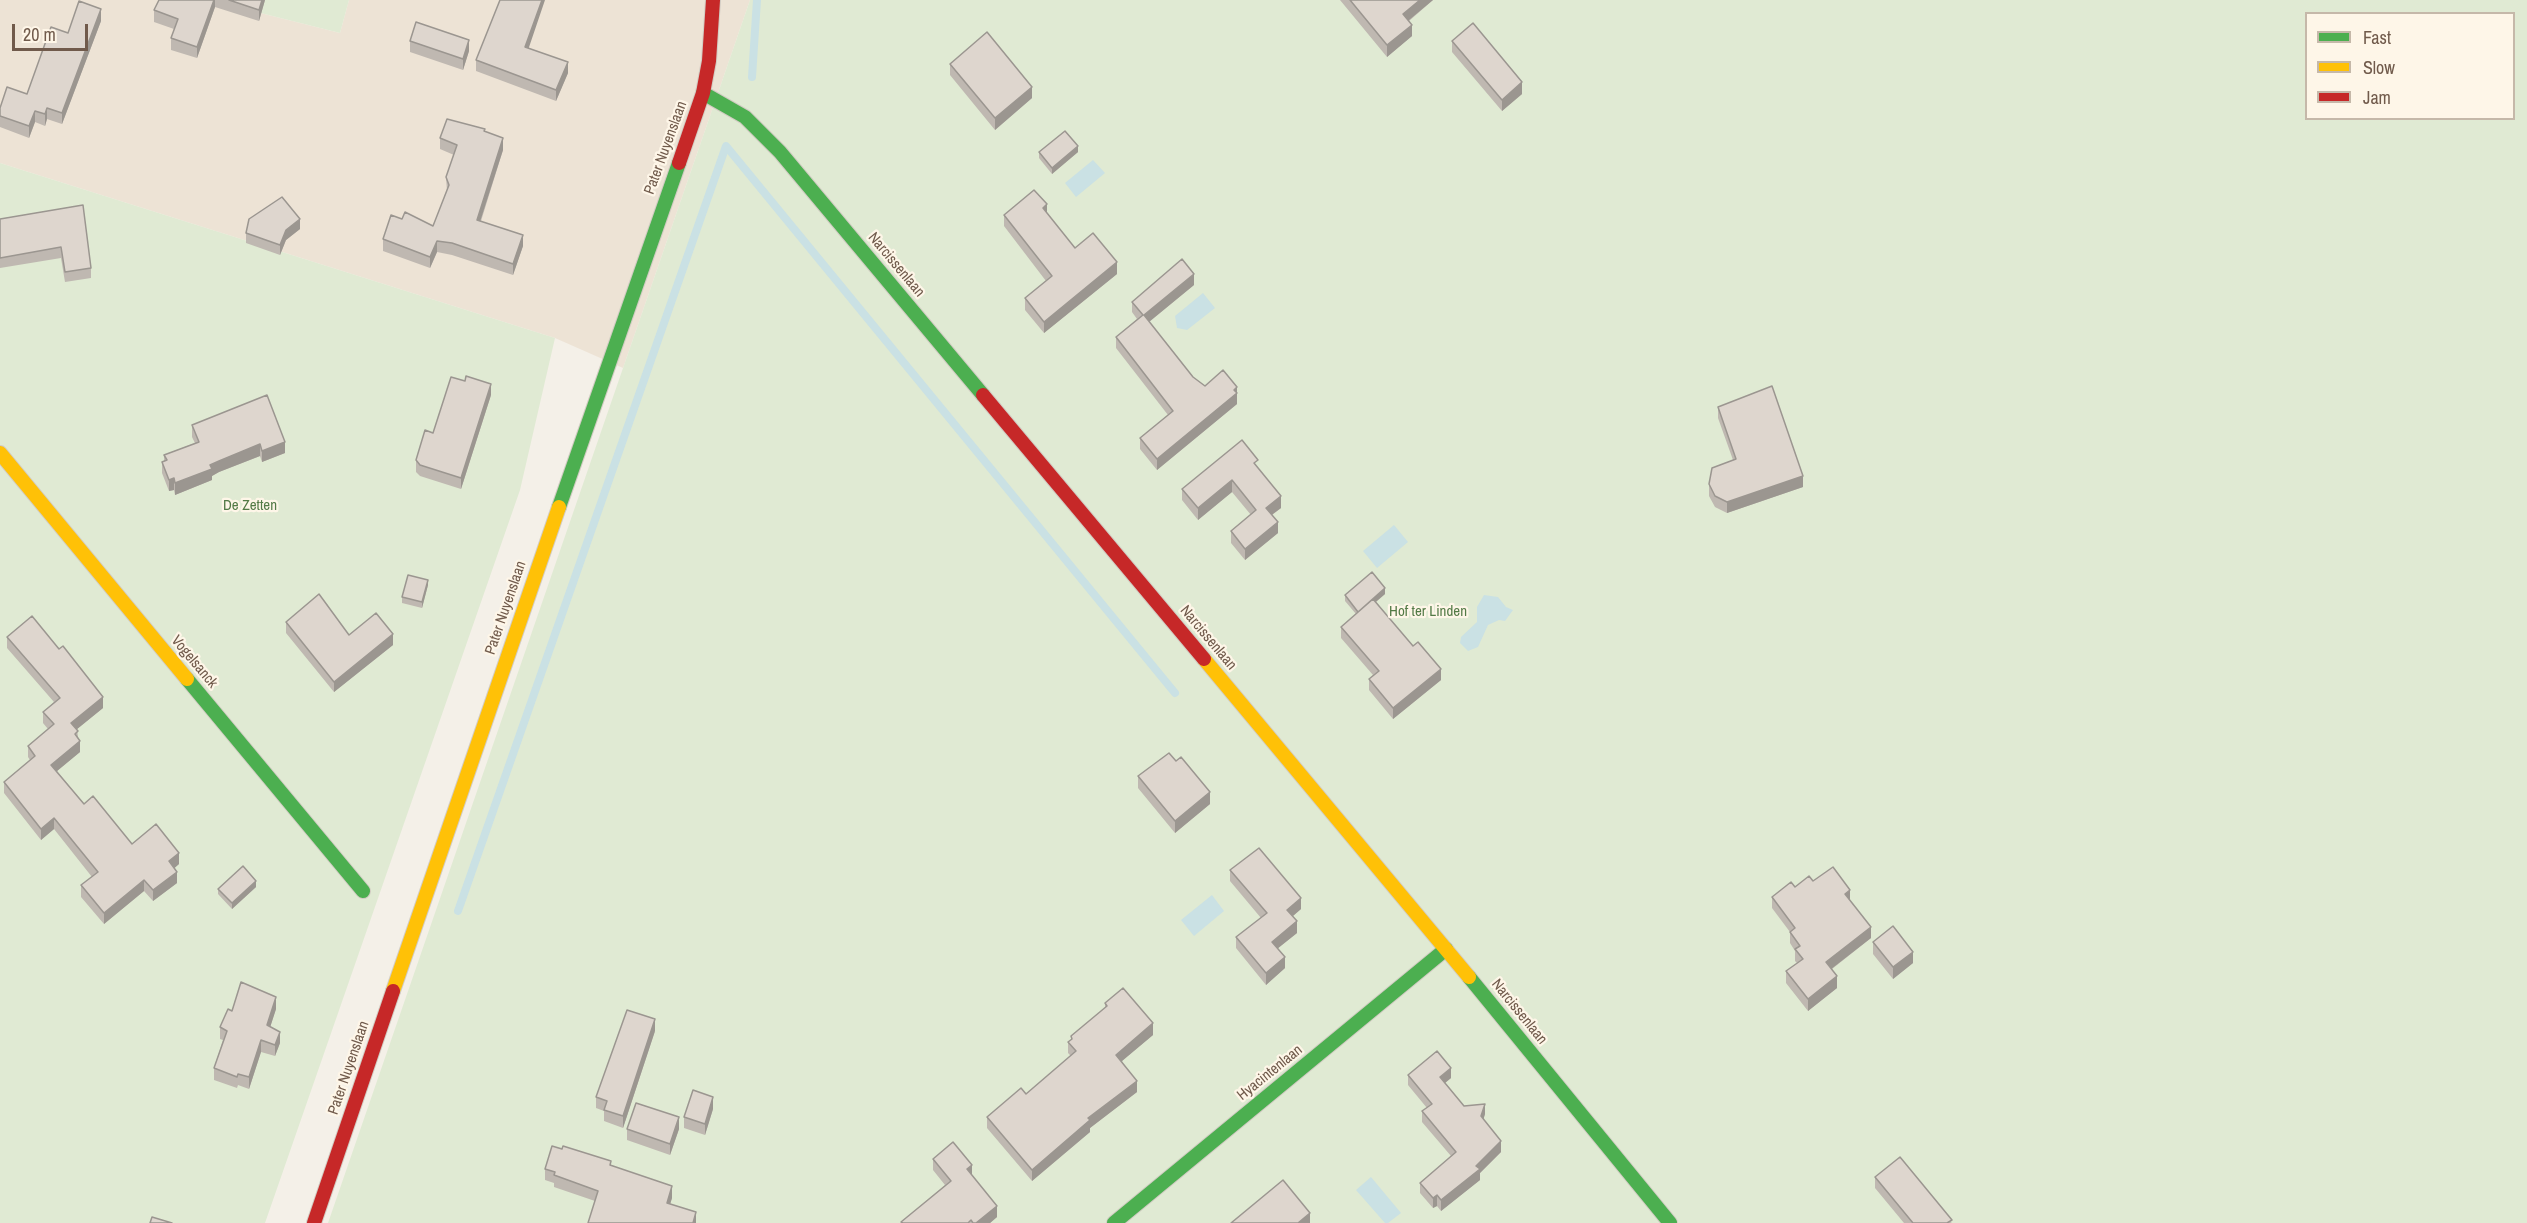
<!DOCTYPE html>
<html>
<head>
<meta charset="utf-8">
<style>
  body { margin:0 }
  #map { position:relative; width:2527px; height:1223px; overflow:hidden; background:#f4f0e8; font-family:"Archivo Narrow",sans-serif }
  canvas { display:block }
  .legend { position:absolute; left:2305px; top:12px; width:210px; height:108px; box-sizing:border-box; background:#fef6e8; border:2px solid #c5b8a9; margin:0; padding:8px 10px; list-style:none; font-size:18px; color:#705a4b }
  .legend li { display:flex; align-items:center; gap:12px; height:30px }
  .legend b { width:30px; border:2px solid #c5b8a9 }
  .scale { position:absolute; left:12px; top:24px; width:76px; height:27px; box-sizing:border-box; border:3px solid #705a4b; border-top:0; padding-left:8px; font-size:18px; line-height:21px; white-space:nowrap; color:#705a4b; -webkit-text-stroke:4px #fef6e8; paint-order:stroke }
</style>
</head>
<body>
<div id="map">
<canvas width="2527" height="1223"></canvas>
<ul class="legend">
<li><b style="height:8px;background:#4caf50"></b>Fast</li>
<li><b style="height:8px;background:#ffc107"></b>Slow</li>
<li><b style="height:8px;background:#c62828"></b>Jam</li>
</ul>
<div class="scale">20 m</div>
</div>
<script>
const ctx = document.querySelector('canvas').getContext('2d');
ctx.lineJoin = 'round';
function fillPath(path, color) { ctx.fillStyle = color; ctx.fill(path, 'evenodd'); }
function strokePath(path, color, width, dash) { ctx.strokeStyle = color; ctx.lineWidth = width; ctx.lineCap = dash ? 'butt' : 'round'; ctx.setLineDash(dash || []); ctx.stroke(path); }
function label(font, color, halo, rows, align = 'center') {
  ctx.font = font + ' "Archivo Narrow",sans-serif'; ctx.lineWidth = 4.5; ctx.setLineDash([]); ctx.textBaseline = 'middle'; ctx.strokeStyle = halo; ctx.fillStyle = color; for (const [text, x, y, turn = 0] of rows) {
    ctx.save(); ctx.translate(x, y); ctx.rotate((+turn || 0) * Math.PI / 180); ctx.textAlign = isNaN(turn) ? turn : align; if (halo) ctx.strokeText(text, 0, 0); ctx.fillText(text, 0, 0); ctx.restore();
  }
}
fillPath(new Path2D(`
  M0 0H209L340 33 349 0H750L623 368 555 338 0 163Z`), '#ede3d5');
fillPath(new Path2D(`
  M209 0H349L340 33Z
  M750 0H2527V1223H328ZM2306 14H2514V118H2306Z
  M0 163 555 338 520 490 265 1223H0Z`), '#e0ead3');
fillPath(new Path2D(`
  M1093 160 1105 173 1076 197 1065 183Z
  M1203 293 1215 308 1187 330 1177 328 1175 316Z
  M1394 525 1408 542 1377 568 1363 551Z
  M1484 595 1498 597 1506 607 1513 610 1505 621 1499 620 1488 625 1478 647 1468 651 1460 643 1461 637 1477 622V607Z
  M1212 895 1224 911 1194 936 1181 920Z
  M1371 1177 1401 1213 1388 1223H1385L1356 1190Z`), '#cae1e4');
strokePath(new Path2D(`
  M752 77 757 0
  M458 911 726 146 1175 693`), '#cae1e4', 8);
const fast = new Path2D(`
  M703 93 745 117 780 152 983 395
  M559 507 679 163
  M187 679 363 891
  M1469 977 1670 1223
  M1114 1223 1446 949`);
const slow = new Path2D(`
  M0 453 187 679
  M1204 659 1469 977
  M393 991 559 507`);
const jam = new Path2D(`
  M679 163 703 93 709 61 713 0
  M983 395 1204 659
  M314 1223 393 991`);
strokePath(fast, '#d2ccc3', 16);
strokePath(slow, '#d2ccc3', 16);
strokePath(jam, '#d2ccc3', 16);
strokePath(fast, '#4caf50', 14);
strokePath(slow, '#ffc107', 14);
strokePath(jam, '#c62828', 14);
fillPath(new Path2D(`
  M159 0H265L259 21 215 7 197 58 171 50V38L174 29 154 22V10Z
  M1340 0H1433L1409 21 1412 36 1387 57Z
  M101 21 62 124 47 119 45 126 35 122 29 138 0 127V108L27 94 68 33Z
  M410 41 469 51 463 70 410 52Z
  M1452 41 1522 94 1502 111 1452 52Z
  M529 49 568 73 556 101 476 71V60Z
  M950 64 1032 98 995 130 950 75Z
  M485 131 503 150 481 221 523 246 513 275 452 255 437 252 430 268 383 251V239L402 219 433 226 447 191 446 177 454 155 440 149V138Z
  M1039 152H1078L1052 174 1039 158Z
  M83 205 91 268V278L65 282 61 258 0 268V219Z
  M1047 214 1075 248 1117 274 1044 333 1025 310V298L1046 281 1004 226V215Z
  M300 229 286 240 280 255 246 243V233Z
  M1194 285 1149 322 1193 377 1205 386 1237 387V404L1157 470 1140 449V438L1168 415 1116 348V337L1137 319 1132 312V302Z
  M267 395 285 453 262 462 260 456 219 472 212 476V480L175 495 174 490 169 491 162 473V462L164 461V455L195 443 192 437V425Z
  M491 395 461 489 420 476 416 472V460L433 433Z
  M1718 407 1803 487 1727 513 1715 507 1709 496V484L1733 460 1718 418Z
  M1258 468 1281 508 1272 515 1278 533 1245 560 1231 543V531L1251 515 1232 492 1198 520 1182 500V489Z
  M428 585 422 608 402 603V597Z
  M1385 594 1376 602 1441 680 1393 719 1369 690V679L1373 675 1341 638V627L1356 614 1345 601V595Z
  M286 622 349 635 393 645 334 692 286 633Z
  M7 637 103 708 77 729 80 752 57 771 84 804 132 844 179 864 174 868 177 883 153 901 144 891 104 924 81 897V885L92 877 54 829 41 840 4 793V782L30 760 28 757V746L48 729 43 723V712L54 702 7 648Z
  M1138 776 1210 804 1175 833 1138 788Z
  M1230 870 1301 909 1293 916 1297 933 1278 948 1285 968 1266 985 1236 948V937L1261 918 1230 881Z
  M1813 881 1850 900 1871 938 1832 969 1837 988 1808 1011 1786 983V971L1797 963 1795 961V951L1790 943V932L1772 908V897L1795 887Z
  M256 887 232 909 218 894V889Z
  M1873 942 1913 963 1893 979 1873 954Z
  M1105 1003 1153 1035 1122 1061 1137 1092 1090 1128V1132L1032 1181 987 1128V1117L1026 1094 1071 1056 1068 1053V1042L1071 1040V1036L1105 1008Z
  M276 1009 270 1027 280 1043 275 1056 261 1052 249 1089 238 1085 237 1088 214 1080V1068L223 1040 220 1039V1027L232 1011Z
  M655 1031 623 1128 604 1121V1111L596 1108V1097Z
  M1408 1075 1451 1078 1445 1083 1464 1106 1485 1114 1483 1120 1501 1152 1480 1173V1180L1441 1211 1437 1206 1433 1208 1420 1193V1183L1451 1156 1422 1122V1111L1427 1108 1408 1085Z
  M713 1109 705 1135 684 1128V1117Z
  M627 1129H679L670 1155 627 1140Z
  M933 1159 972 1175 997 1217 990 1223H901V1222L945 1185 933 1170Z
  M611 1166 672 1198 670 1204 696 1223 595 1201 554 1187V1183L545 1180V1169Z
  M1875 1177 1952 1223H1904L1875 1188Z`), '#bfb8b1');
fillPath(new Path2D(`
  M214 0H215V7L197 58V47Z
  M262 0H265L259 21V10Z
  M542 0H545L525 59V47Z
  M1420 0H1433L1403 25V14Z
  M101 9V21L62 124V113Z
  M1412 25V36L1387 57V45Z
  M469 40V51L463 70V59Z
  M568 62V73L556 101V90Z
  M1522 82V94L1502 111V100Z
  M1032 87V98L995 130V118Z
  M47 108V119L45 126V114Z
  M35 111V122L29 138V126Z
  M503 138V150L477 231V220Z
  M1078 146V152L1052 174V168Z
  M1047 204V215L1043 208Z
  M300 219V229L286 240 280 255V245L286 230Z
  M523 235V246L513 275V264Z
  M437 241V252L430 268V257Z
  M1117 262V274L1044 333V322Z
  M1194 274V285L1144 326V315Z
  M491 384V395L461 489V478Z
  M1237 387V404L1157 470V459Z
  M285 442V453L262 462V451Z
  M260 444V456L219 472 212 476V480L175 495V483L219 461Z
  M1803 476V487L1727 513V502Z
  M174 478V490L169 491V480Z
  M1232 480V492L1198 520V508Z
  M1281 496V508L1266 519V508Z
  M1278 522V533L1245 560V549Z
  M428 580V585L422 608V602Z
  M1385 588V594L1358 617V612Z
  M393 634V645L334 692V682Z
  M1441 669V680L1393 719V708Z
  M103 697V708L71 734V723Z
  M80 741V752L51 776V765Z
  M1210 792V804L1175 833V821Z
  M54 818V829L41 840V829Z
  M179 853V864L169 873V861Z
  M177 872V883L153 901V890Z
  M144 880V891L104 924V913Z
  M256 881V887L232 909V903Z
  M1850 890V902L1845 894Z
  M1301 898V909L1287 921V910Z
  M1297 921V933L1272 953V942Z
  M1871 927V938L1826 973V962Z
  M1913 952V963L1893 979V967Z
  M1285 957V968L1266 985V973Z
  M1837 976V988L1808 1011V999Z
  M276 997V1009L267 1037V1025Z
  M655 1019V1031L623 1128V1116Z
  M1153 1023V1035L1116 1066V1055Z
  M280 1032V1043L275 1056V1045Z
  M261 1040V1052L249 1089V1077Z
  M1451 1068V1078L1440 1087V1077Z
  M1137 1081V1092L1090 1128V1132L1032 1181V1170L1088 1118Z
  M713 1097V1109L705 1135V1124Z
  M1485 1104V1114L1481 1127V1116Z
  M679 1117V1129L670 1155V1144Z
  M1501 1141V1152L1480 1173V1180L1441 1211V1200Z
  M972 1165V1176L967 1169Z
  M672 1186V1198L667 1214V1203Z
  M1437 1195V1206L1433 1208V1198Z
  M997 1206V1217L990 1223H976Z
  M696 1212V1223H693Z
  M1310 1213V1223H1298Z`), '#9b9690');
const building = new Path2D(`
  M159 0H214L197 47 171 38 178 19 154 10Z
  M229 0H262L259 10Z
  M500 0H542L525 47 568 62 556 90 476 60Z
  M1350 0H1420L1403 14 1412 25 1387 45Z
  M79 1 101 9 62 113 47 108 45 114 35 111 29 126 0 116V108L7 87 27 94 51 27 68 33Z
  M416 22 469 40 463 59 410 41Z
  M1473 23 1522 82 1502 100 1452 41Z
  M987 32 1032 87 995 118 950 64Z
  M447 119 485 129 484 131 503 138 477 220 523 235 513 264 452 243 437 241 430 257 383 239 391 215 402 219 405 212 433 226 449 185 446 177 457 145 440 138Z
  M1065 131 1078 146 1052 168 1039 152Z
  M1034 190 1047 204 1043 208 1075 248 1093 233 1117 262 1044 322 1025 298 1052 276 1004 215Z
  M282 197 300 219 286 230 280 245 246 233 249 219Z
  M83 205 91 268 65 272 61 247 0 258V219Z
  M1182 259 1194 274 1144 315 1193 377 1205 386 1223 370 1237 387 1234 390 1237 393 1157 459 1140 438 1173 411 1116 337 1143 315 1132 302Z
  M466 376 491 384 461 478 420 465 416 460 425 430 433 433 451 377 465 381Z
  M1772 386 1803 476 1727 502 1715 496 1709 484 1712 468 1736 459 1718 407Z
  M267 395 285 442 262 451 260 444 219 461 210 465 212 469 175 483 174 478 169 480 162 462 167 460 164 455 199 442 192 425Z
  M1242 440 1258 460 1254 463 1281 496 1266 508 1278 522 1245 549 1231 531 1256 510 1232 480 1198 508 1182 489Z
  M1372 572 1385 588 1358 612 1345 595Z
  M408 575 428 580 422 602 402 597Z
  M319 594 349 635 376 613 393 634 334 682 286 622Z
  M1373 599 1413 646 1418 642 1441 669 1393 708 1369 679 1379 671 1341 627Z
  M32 616 59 649 63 646 103 697 71 723 78 731 75 734 80 741 51 765 84 804 93 796 132 844 156 824 179 853 169 861 177 872 153 890 144 880 104 913 81 885 98 872 54 818 41 829 4 782 35 756 28 746 54 724 43 712 60 698 7 637Z
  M1169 753 1176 761 1181 757 1210 792 1175 821 1138 776Z
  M1259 848 1301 898 1287 910 1297 921 1272 942 1285 957 1266 973 1236 937 1267 913 1230 870Z
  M243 866 256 881 232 903 218 889Z
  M1833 867 1850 890 1845 894 1871 927 1826 962 1837 976 1808 999 1786 971 1803 959 1795 949 1800 946 1790 932 1795 928 1772 897 1791 882 1795 887 1809 876 1813 881Z
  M1893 926 1913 952 1893 967 1873 942Z
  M241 982 276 997 267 1025 280 1032 275 1045 261 1040 249 1077 238 1074 237 1077 214 1068 227 1031 220 1027 228 1009 232 1011Z
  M1123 988 1153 1023 1116 1055 1137 1081 1088 1118 1090 1120 1032 1170 987 1117 1021 1088 1026 1094 1076 1051 1068 1042 1072 1039 1071 1036 1107 1006 1105 1003Z
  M627 1010 655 1019 623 1116 604 1110 607 1101 596 1097Z
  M1437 1051 1451 1068 1440 1077 1464 1106 1485 1104 1481 1116 1501 1141 1476 1166 1480 1169 1441 1200 1437 1195 1433 1198 1420 1183 1456 1152 1422 1111 1432 1104 1408 1075Z
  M693 1090 713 1097 705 1124 684 1117Z
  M636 1103 679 1117 670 1144 627 1129Z
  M953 1142 972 1165 967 1169 997 1206 976 1223H973L971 1220 968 1223H903L901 1222 951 1181 933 1159Z
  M552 1146 562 1149 563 1146 611 1161 610 1165 672 1186 667 1203 696 1212 693 1223H588L598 1191 554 1175 555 1172 545 1169Z
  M1900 1157 1952 1220 1947 1223H1913L1875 1177Z
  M1283 1180 1310 1213 1298 1223H1231Z
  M152 1217 172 1223H150Z`);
fillPath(building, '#ded6ce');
strokePath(building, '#9b9690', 1.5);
label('15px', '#705a4b', '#fef6e8', [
  ["Pater Nuyenslaan",666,148,-70],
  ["Narcissenlaan",896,265,50],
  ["Pater Nuyenslaan",506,608,-71],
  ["Narcissenlaan",1208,638,50],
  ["Vogelsanck",194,662,50],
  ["Narcissenlaan",1519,1012,51],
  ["Pater Nuyenslaan",349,1068,-71],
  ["Hyacintenlaan",1270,1073,-39]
]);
label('15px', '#537a46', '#fef6e8', [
  ["De Zetten",250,506],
  ["Hof ter Linden",1428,612]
]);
</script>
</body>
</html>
